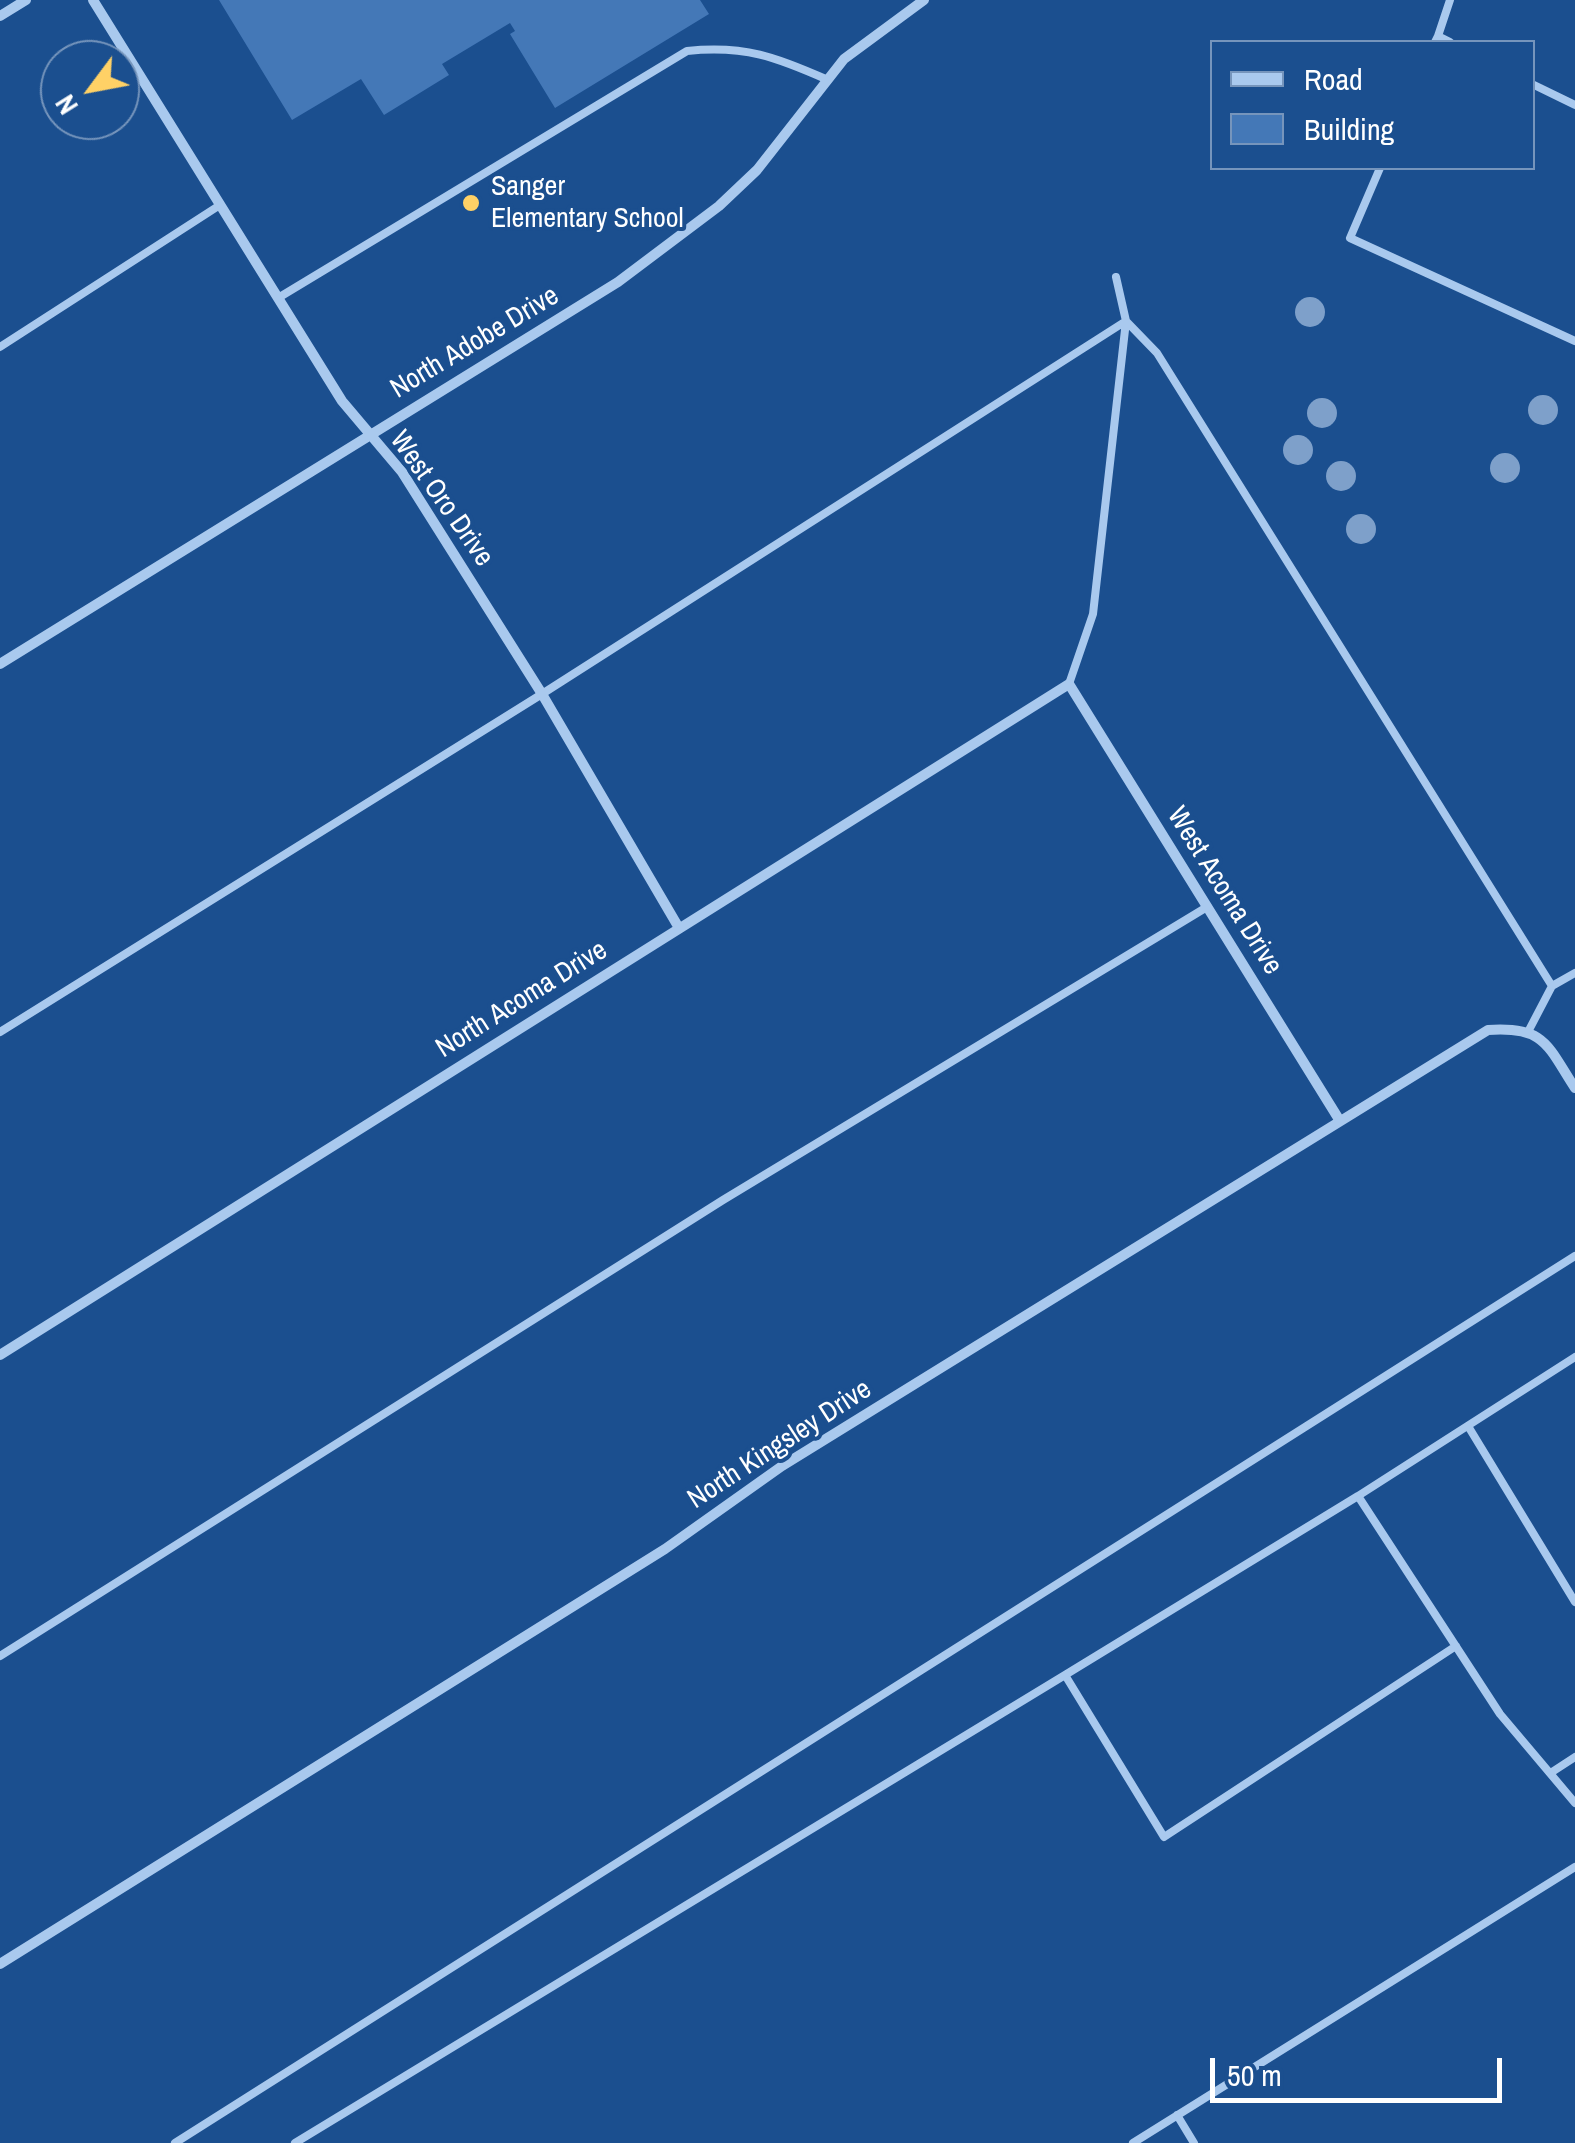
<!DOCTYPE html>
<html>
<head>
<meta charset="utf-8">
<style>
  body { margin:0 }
  #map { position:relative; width:1575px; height:2143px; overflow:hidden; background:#1b4f8f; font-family:"Archivo Narrow",sans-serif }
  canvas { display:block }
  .legend { position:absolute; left:1210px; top:40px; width:325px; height:130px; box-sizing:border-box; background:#1b4f8f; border:2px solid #7695bc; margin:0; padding:12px 18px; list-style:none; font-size:30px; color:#fff }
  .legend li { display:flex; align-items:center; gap:20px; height:50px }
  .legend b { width:50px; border:2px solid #7695bc }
  .north { position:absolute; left:40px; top:40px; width:100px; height:100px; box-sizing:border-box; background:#1b4f8f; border:2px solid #7695bc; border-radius:50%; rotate:238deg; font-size:28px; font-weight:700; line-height:40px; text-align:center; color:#fff }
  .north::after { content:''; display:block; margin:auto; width:35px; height:45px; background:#ffd166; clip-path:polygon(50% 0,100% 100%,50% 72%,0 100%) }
  .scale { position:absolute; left:1210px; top:2058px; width:292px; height:45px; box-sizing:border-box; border:5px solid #fff; border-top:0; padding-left:12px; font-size:30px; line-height:35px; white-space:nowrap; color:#fff; -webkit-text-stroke:8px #1b4f8f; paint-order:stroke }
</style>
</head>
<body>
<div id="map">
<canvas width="1575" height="2143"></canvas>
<ul class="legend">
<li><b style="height:12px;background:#a9c9ee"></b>Road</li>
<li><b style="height:28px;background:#4478b7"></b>Building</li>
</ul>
<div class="north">N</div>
<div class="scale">50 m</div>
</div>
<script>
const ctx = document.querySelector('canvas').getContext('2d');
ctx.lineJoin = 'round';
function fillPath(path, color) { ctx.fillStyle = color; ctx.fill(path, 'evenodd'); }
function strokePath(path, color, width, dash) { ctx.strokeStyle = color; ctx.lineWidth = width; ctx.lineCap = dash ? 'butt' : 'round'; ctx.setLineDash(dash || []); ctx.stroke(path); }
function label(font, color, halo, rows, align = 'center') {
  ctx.font = font + ' "Archivo Narrow",sans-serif'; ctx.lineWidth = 8; ctx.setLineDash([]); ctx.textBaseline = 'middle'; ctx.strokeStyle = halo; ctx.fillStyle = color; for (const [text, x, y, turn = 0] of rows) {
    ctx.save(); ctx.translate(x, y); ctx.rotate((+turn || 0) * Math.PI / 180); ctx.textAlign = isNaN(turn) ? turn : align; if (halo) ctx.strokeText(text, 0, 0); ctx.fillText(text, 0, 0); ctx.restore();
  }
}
fillPath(new Path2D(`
  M219 0H700L709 14 555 108 510 34 515 31 510 23 442 64 449 75 384 115 361 79 292 120Z`), '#4478b7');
strokePath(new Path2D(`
  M1438 36 1450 0
  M1435 42 1438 36 1450 42
  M1532 84 1575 105
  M1380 168 1350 238 1575 341
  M278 298 687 51C745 45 776 57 828 80
  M1126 321 1157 353 1552 986
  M0 347 220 205
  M1069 684 1093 614 1126 321 1116 277
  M1529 1030 1552 986 1575 973
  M0 1032 542 694 1126 321
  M1575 1357 1358 1496 1500 1714 1575 1803
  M1468 1426 1575 1602
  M1358 1496 1065 1675 1164 1837 1456 1646
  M0 1656 723 1200 1207 907
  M1552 1772 1575 1757
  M1177 2115 1194 2143
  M175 2143 1575 1256
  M295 2143 1065 1675
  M1133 2143 1575 1867`), '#a9c9ee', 8);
strokePath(new Path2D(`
  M93 0 342 401 402 472 542 694 679 928
  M0 16 26 0
  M0 664 618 282 719 206 757 170 844 59 924 0
  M0 1355 1069 684 1340 1121
  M0 1964 665 1549 782 1466 1488 1030C1545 1026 1547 1045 1575 1088`), '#a9c9ee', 10);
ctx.fillStyle = '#7ea0ca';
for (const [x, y] of [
  [1310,312],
  [1543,410],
  [1322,413],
  [1298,450],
  [1505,468],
  [1341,476],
  [1361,529]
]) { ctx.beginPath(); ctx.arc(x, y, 15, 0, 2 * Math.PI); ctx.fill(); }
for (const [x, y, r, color] of [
  [471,203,10,"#ffd166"]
]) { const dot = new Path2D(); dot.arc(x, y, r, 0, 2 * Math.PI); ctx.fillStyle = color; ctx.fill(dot); strokePath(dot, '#1b4f8f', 4); }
label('28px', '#fff', '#1b4f8f', [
  ["Sanger",491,187],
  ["Elementary School",491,219]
], 'left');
label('28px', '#fff', '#1b4f8f', [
  ["North Adobe Drive",475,343,-31],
  ["West Oro Drive",441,499,55],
  ["West Acoma Drive",1224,891,58],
  ["North Acoma Drive",522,1000,-32],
  ["North Kingsley Drive",780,1445,-33]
]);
</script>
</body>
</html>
